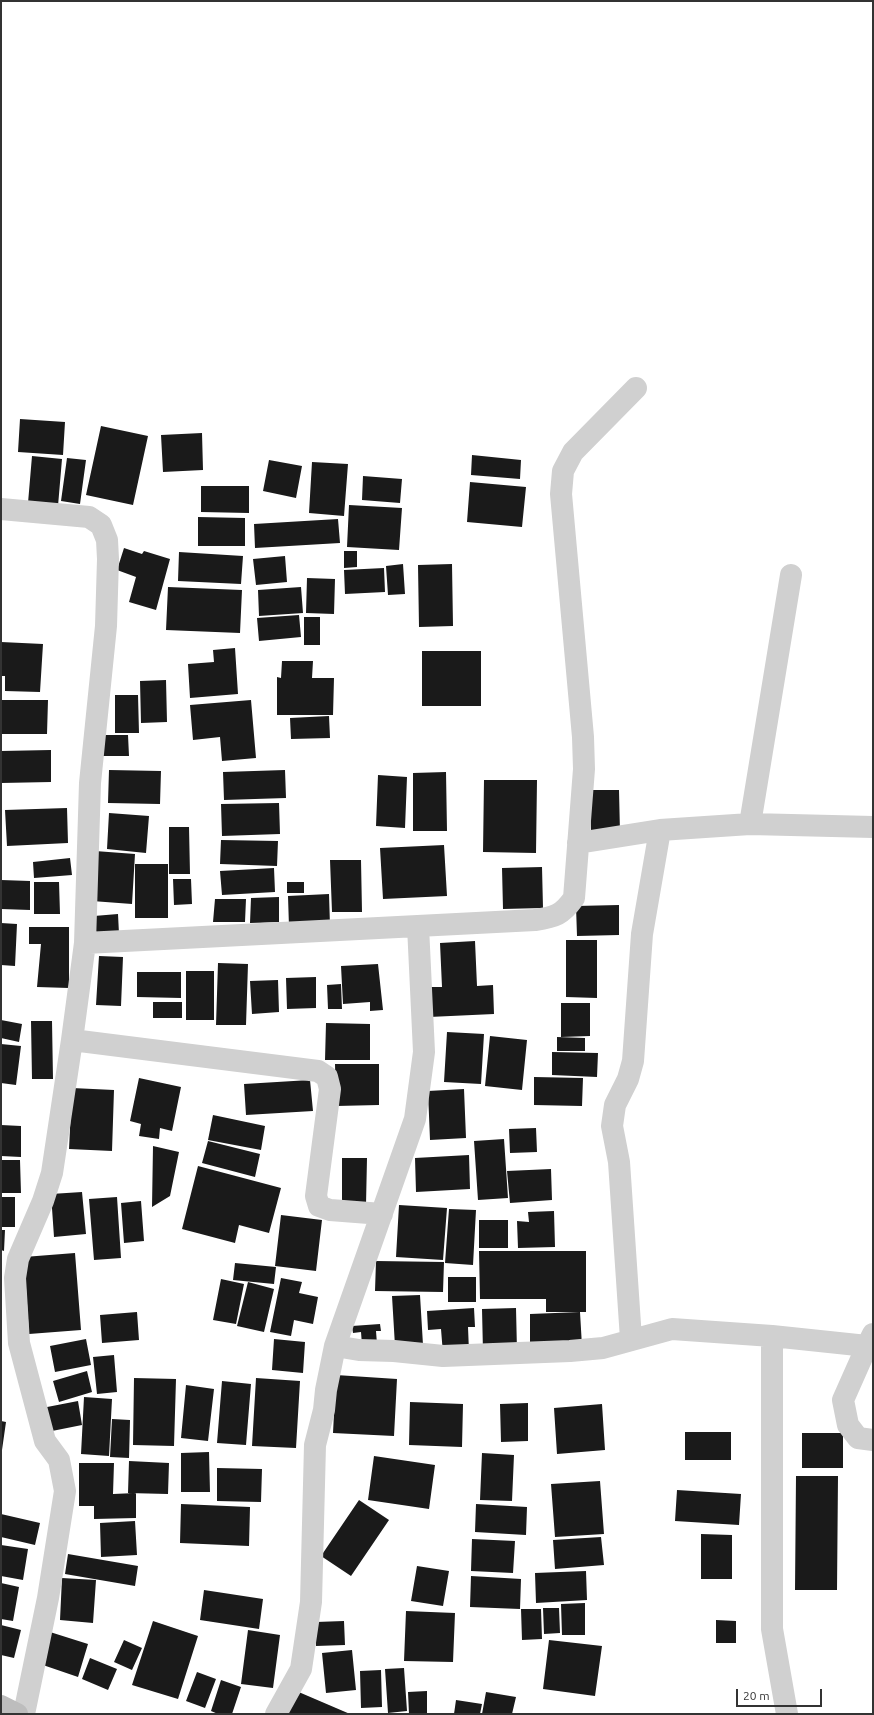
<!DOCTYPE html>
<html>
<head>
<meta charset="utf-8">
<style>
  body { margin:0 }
  #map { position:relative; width:874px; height:1715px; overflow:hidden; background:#fff; font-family:Ubuntu,sans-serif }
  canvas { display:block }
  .frame { position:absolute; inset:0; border:2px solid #333; pointer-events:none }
  .scale { position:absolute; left:736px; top:1689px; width:86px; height:18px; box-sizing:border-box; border:2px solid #333; border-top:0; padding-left:5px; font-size:12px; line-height:14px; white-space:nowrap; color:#333; -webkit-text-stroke:3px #fff; paint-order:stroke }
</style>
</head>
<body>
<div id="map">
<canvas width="874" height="1715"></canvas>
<div class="frame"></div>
<div class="scale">20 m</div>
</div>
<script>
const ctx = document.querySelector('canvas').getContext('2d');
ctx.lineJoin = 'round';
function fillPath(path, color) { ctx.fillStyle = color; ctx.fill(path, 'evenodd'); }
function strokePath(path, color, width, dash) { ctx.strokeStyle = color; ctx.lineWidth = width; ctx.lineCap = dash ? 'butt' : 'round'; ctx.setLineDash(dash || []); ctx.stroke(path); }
fillPath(new Path2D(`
  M20 419 65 422 63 455 18 452Z
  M101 426 148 436 133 505 86 495Z
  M202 433 203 470 163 472 161 435Z
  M472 455 521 460 520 479 471 475Z
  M32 456 62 459 58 506 28 503Z
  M67 458 86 460 80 504 61 501Z
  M269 460 302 466 296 498 263 491Z
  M312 462 348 464 344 516 309 513Z
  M363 476 402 479 400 503 362 500Z
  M470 482 526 487 522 527 467 522Z
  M201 486H249V513L201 512Z
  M349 505 402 508 399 550 347 547Z
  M198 517 245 518V546H198Z
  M338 519 340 543 255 548 254 524Z
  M124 548 142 554 144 551 170 559 156 610 129 602 136 577 117 570Z
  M344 551H357V567L344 568Z
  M179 552 243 556 241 584 178 581Z
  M285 556 287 582 256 585 253 559Z
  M403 564 405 594 388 595 386 566Z
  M452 564 453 626 419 627 418 565Z
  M384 568 385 592 345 594 344 570Z
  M307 578 335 579 334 614 306 613Z
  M168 587 242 590 240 633 166 630Z
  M301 587 303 613 259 616 258 590Z
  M299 615 301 637 259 641 257 618Z
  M304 617H320V645H304Z
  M1 642 43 644 40 692 5 691V676H1Z
  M235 648 238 694 190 698 188 664 214 662 213 650Z
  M422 651H481V706H422Z
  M282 661H313L312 678H334L333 715H277V677L281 678Z
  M166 680 167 722 141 723 140 681Z
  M115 695H138L139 733H115Z
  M1 700H48L47 734H1Z
  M251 700 256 758 222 761 220 737 193 740 190 705Z
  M329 716 330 738 291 739 290 718Z
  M97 735H128L129 756H97Z
  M51 750V782L1 783V751Z
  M109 770 161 771 160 804 108 803Z
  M285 770 286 798 224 800 223 772Z
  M446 772 447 831H413V773Z
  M378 775 407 777 405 828 376 826Z
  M484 780H537L536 853 483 852Z
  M590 790H619L620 833 591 834Z
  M279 803 280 834 222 836 221 804Z
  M67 808 68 843 7 846 5 810Z
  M109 813 149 816 146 853 107 849Z
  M169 827H189L190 874H169Z
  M221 840 278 841 277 866 220 864Z
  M444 845 447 896 383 899 380 848Z
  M95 851 135 854 132 904 92 901Z
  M70 858 72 875 34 878 33 862Z
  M330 860H361L362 912H332Z
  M135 864H168V918H135Z
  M542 867 543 908 503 909 502 868Z
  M274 868 275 892 222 895 220 871Z
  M173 879H191L192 904 174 905Z
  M1 880 30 881V910L1 909Z
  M34 882H59L60 914H34Z
  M287 882H304V893H287Z
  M329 894 330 926 289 927 288 896Z
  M279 897V922L250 923 251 898Z
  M215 899H246L245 922H213Z
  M619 905V935L577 936 576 906Z
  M118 914 119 934 96 936 94 916Z
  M1 923 17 924 15 966 1 965Z
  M29 927H69V988L37 987 41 944H29Z
  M566 940H597V998L566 997Z
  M475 941 477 986 493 985 494 1014 429 1017 428 987H442L440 943Z
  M99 956 123 957 121 1006 96 1005Z
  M218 963 248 964 246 1025H216Z
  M378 964 383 1010 370 1011V1002L343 1004 341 966Z
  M186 971H214V1020H186Z
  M137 972H181V998L137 997Z
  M316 977V1008L287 1009 286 978Z
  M278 980 279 1012 252 1014 250 981Z
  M341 984 342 1009H328L327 985Z
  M153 1002H182V1018H153Z
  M561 1003H590V1036L561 1037Z
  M1 1020 22 1024 19 1042 1 1038Z
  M31 1021H52L53 1079H32Z
  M326 1023 370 1024V1060H325Z
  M447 1032 484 1034 481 1084 444 1082Z
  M490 1036 527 1040 522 1090 485 1086Z
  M557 1037 585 1038V1051H557Z
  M1 1044 21 1046 16 1085 1 1083Z
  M552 1052 598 1053 597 1077 552 1075Z
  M335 1064H379V1105L336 1106Z
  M534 1077 583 1078 582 1106 534 1105Z
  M139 1078 181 1087 172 1131 160 1128 159 1139 139 1136 141 1124 130 1121Z
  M310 1080 313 1111 246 1115 244 1084Z
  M72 1088 114 1090 112 1151 69 1149Z
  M464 1089 466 1138 430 1140 428 1091Z
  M213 1115 265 1126 261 1150 208 1140Z
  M1 1125 21 1126V1157L1 1156Z
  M536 1128 537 1152 510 1153 509 1129Z
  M504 1139 508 1198 478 1200 474 1141Z
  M208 1141 260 1154 255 1177 202 1163Z
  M153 1146 179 1152 170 1196 152 1207Z
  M469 1155 470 1189 416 1192 415 1158Z
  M342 1158H367L366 1205H342Z
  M1 1160H20L21 1193H1Z
  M198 1166 281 1188 269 1233 239 1225 235 1243 182 1229Z
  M551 1169 552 1200 510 1203 507 1171Z
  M82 1192 86 1234 54 1237 51 1194Z
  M1 1197H15V1227H1Z
  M117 1197 121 1258 94 1260 89 1199Z
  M141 1201 144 1241 124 1243 121 1203Z
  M399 1205 447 1208 443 1260 396 1257Z
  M449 1209 476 1210 473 1265 445 1263Z
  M554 1211 555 1247 518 1248 517 1221 529 1222 528 1212Z
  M281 1215 322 1220 316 1271 275 1266Z
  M479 1220H508V1248H479Z
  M1 1230H5L4 1251 1 1250Z
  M479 1251H586V1312H546V1299H480Z
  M75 1253 81 1330 29 1334 24 1257Z
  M376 1261 444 1262 443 1292 375 1291Z
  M235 1263 276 1267 274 1284 233 1280Z
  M448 1277H476V1302H448Z
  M281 1278 302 1282 299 1293 318 1297 313 1324 294 1320 291 1336 270 1332Z
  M221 1279 244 1284 236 1324 213 1320Z
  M248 1282 274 1289 264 1332 237 1326Z
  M420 1295 423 1345 395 1346 392 1296Z
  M474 1308 475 1327H468L469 1352 443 1354 441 1329 428 1330 427 1311Z
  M516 1308 517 1351 483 1352 482 1309Z
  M137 1312 139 1340 102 1343 100 1315Z
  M580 1312 582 1346 530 1347V1314Z
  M380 1324 381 1331H376L377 1344 362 1345 361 1332 353 1333 352 1326Z
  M86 1339 91 1365 55 1372 50 1346Z
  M274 1339 305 1342 303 1373 272 1370Z
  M114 1355 117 1392 97 1394 93 1357Z
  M87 1371 92 1392 59 1402 53 1381Z
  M336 1375 397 1379 394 1436 333 1433Z
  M134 1378 176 1379 174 1446 133 1445Z
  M256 1378 300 1381 296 1448 252 1446Z
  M222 1381 251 1384 246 1445 217 1443Z
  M186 1385 214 1389 208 1441 181 1438Z
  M84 1397 112 1399 109 1456 81 1454Z
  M78 1401 82 1425 47 1432 42 1408Z
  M410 1402 463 1404 462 1447 409 1445Z
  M528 1403V1441L501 1442 500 1404Z
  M602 1404 605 1450 557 1454 554 1408Z
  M112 1419 130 1420 129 1458 110 1457Z
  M1 1421 6 1422 2 1450H1Z
  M685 1432H731V1460H685Z
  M802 1433H843V1468H802Z
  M209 1452 210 1492H181V1453Z
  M482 1453 514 1455 512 1501 480 1500Z
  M374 1456 435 1465 429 1509 368 1500Z
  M129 1461 169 1463 168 1494 128 1493Z
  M79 1463H114L113 1494 136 1493V1518L94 1519V1506H79Z
  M217 1468 262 1469 261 1502 217 1501Z
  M796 1476H838L837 1590H795Z
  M600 1481 604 1534 555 1537 551 1484Z
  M677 1490 741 1494 739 1525 675 1521Z
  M359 1500 389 1520 351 1576 321 1556Z
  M181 1504 250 1507 249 1546 180 1543Z
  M476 1504 527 1507 526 1535 475 1532Z
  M1 1514 40 1523 35 1545 1 1537Z
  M135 1521 137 1555 101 1557 100 1523Z
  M701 1534 732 1535V1579H701Z
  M601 1537 604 1565 555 1569 553 1540Z
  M472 1539 515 1541 513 1573 471 1571Z
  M1 1545 28 1549 23 1580 1 1576Z
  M68 1554 138 1566 135 1586 65 1574Z
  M417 1566 449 1571 443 1606 411 1601Z
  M586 1571 587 1600 536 1603 535 1573Z
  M471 1576 521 1579 520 1609 470 1607Z
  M62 1578 96 1580 93 1623 60 1620Z
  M1 1583 19 1587 13 1621 1 1619Z
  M204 1590 263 1599 259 1629 200 1620Z
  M585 1603V1635H562L561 1604Z
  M543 1608H559L560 1633 544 1634Z
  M521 1609H541L542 1639 522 1640Z
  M406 1611 455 1613 453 1662 404 1661Z
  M716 1620 736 1621V1643H716Z
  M153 1621 198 1636 178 1699 132 1685Z
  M344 1621 345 1645 316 1646V1622Z
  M1 1625 21 1630 14 1658 1 1655Z
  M248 1630 280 1635 273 1688 241 1684Z
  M50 1632 88 1644 78 1677 40 1664Z
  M124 1640 142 1648 132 1670 114 1662Z
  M549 1640 602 1646 595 1696 543 1689Z
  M352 1650 356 1690 326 1693 322 1653Z
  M90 1658 117 1669 108 1690 82 1679Z
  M404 1668 407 1711 388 1713 385 1669Z
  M381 1670 382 1707 361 1708 360 1671Z
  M197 1672 216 1679 205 1708 186 1701Z
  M221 1680 241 1687 232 1714H218L211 1711Z
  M294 1690 350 1714H282Z
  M427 1691V1714H409L408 1692Z
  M486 1692 516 1697 512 1714H482Z
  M456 1700 482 1704 480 1714H454Z`), '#1a1a1a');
strokePath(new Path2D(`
  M1 509 89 517 101 525 107 540 108 559 106 626 90 783 85 943 72 1040 52 1173 43 1201 18 1259 15 1278 19 1343 45 1441 59 1460 65 1491 48 1598 24 1714
  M750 824 791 575
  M578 843 660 830
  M85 943 535 920C555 917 562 915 574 898L584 769 583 737 561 494 563 471 573 452 636 388
  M72 1040 318 1071 327 1077 330 1089 316 1196 319 1206 330 1210 382 1214
  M772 1336V1629L787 1714
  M631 1339 619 1162 612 1126 615 1105 628 1079 633 1061 642 934 660 830 750 824 873 827
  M335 1346 415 1119 424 1052 418 926
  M873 1347 867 1346 843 1400 848 1425 858 1438 873 1440
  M276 1714 301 1669 311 1602 315 1445 324 1410 326 1390 335 1346 359 1350 394 1351 443 1356 570 1351 603 1348 672 1329 772 1336 867 1346 873 1334`), '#d0d0d0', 22);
strokePath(new Path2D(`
  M1 1706 17 1714`), '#bdbdbd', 22);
</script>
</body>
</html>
